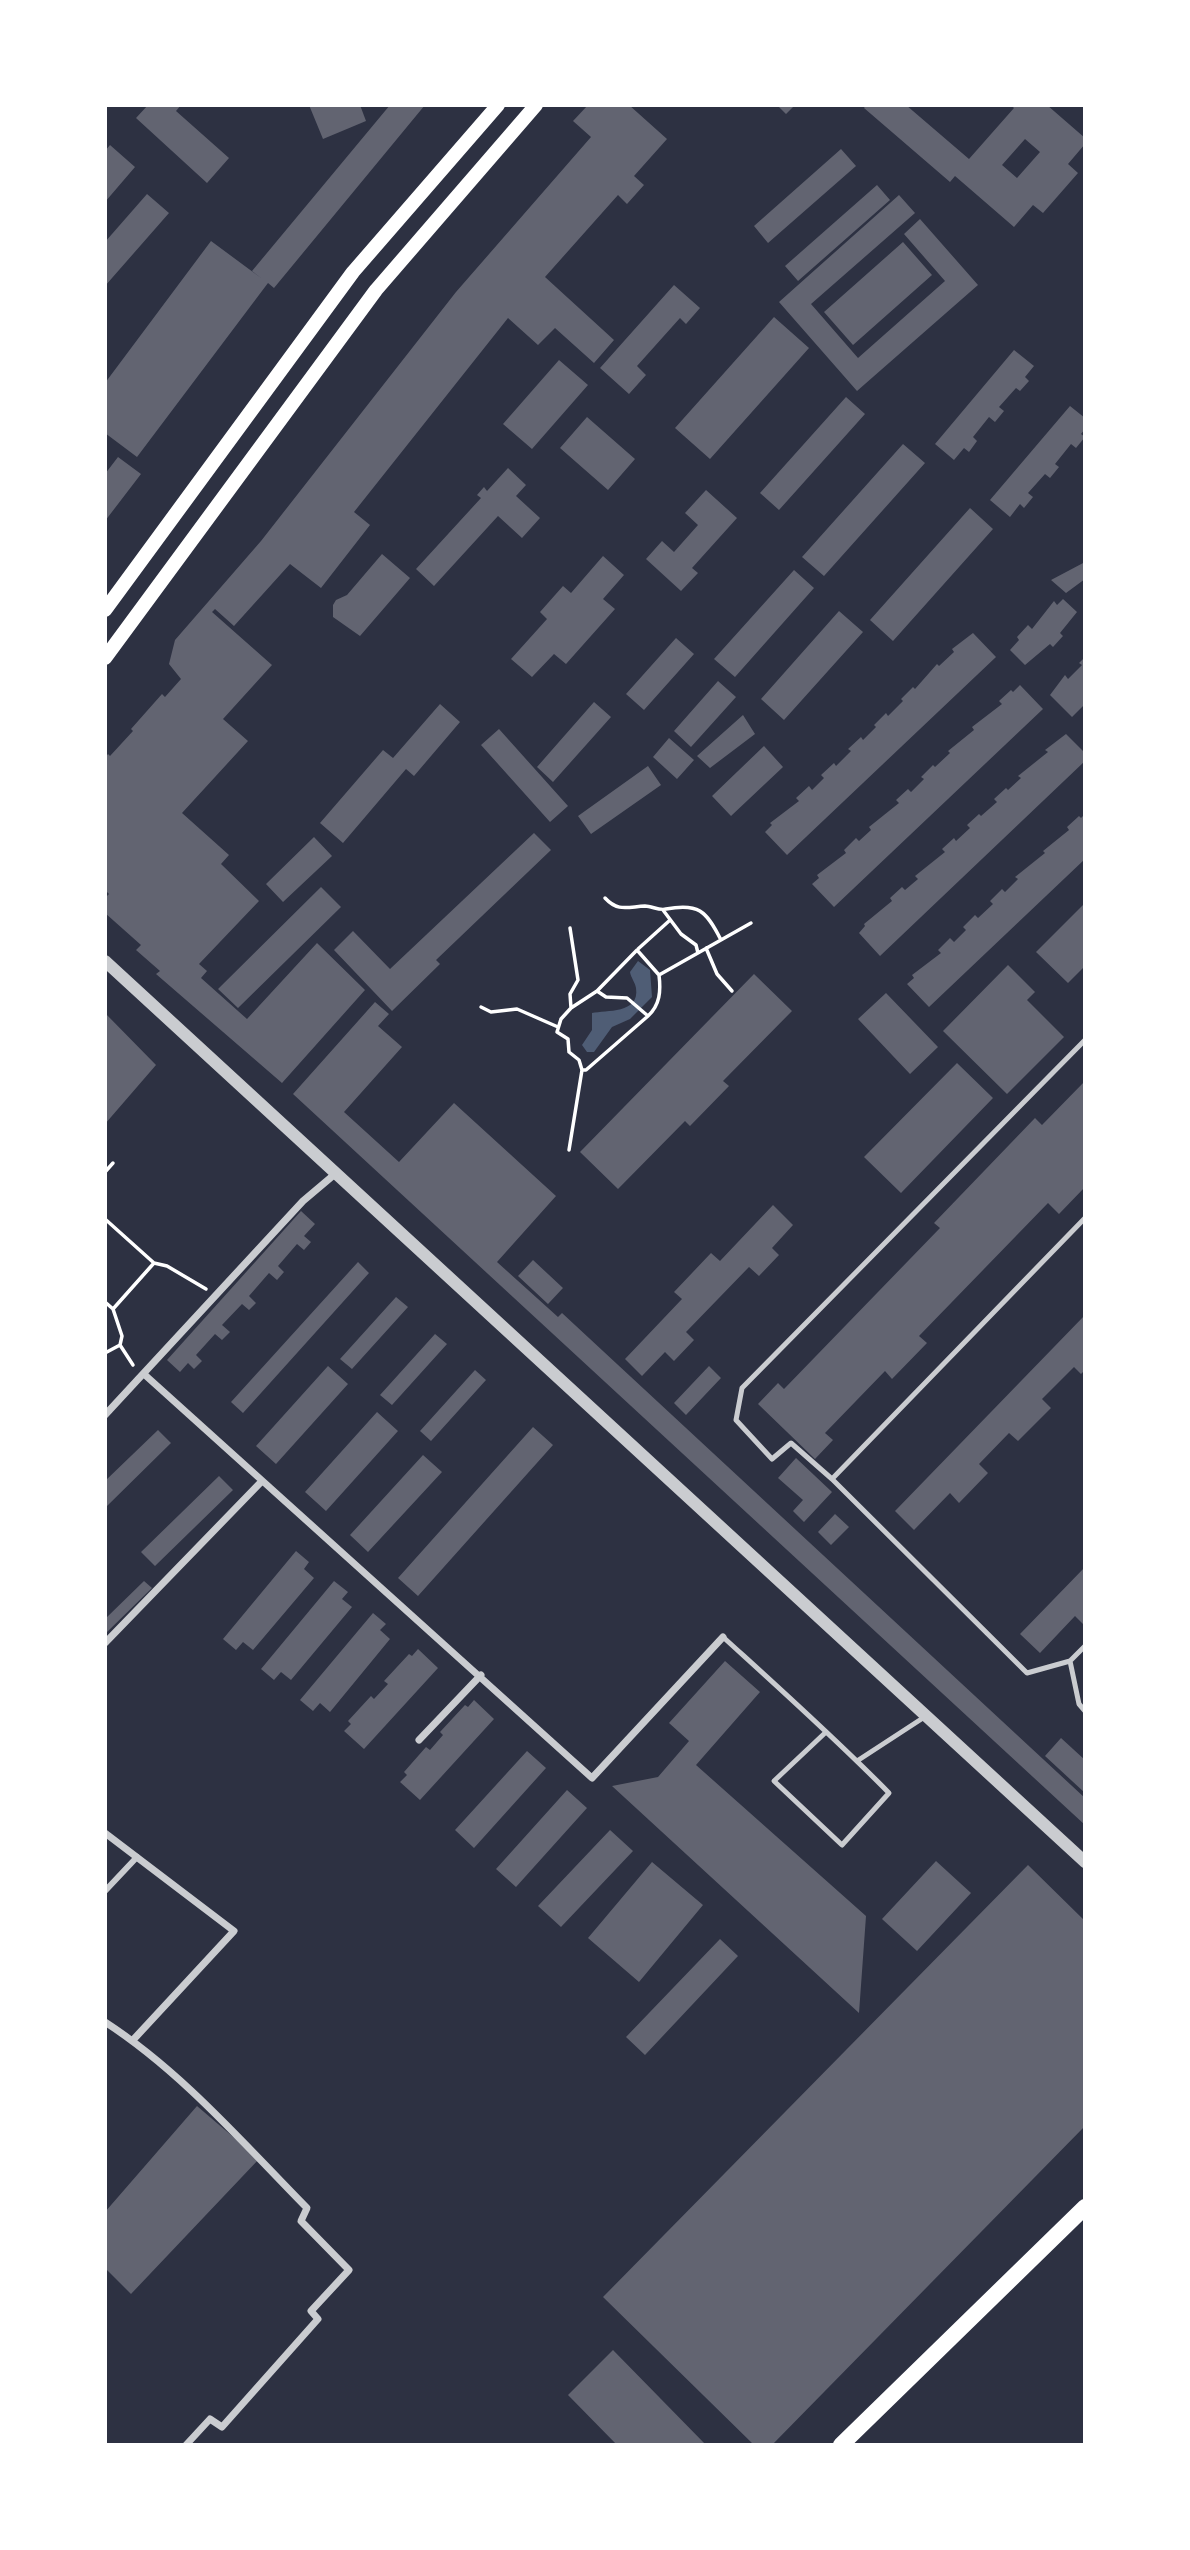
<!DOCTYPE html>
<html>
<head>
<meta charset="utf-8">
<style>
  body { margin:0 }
  #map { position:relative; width:1190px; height:2550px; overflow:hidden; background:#2d3142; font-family:Rubik,sans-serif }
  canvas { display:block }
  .frame { position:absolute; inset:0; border:107px solid #fff; pointer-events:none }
</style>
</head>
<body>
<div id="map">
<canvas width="1190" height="2550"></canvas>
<div class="frame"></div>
</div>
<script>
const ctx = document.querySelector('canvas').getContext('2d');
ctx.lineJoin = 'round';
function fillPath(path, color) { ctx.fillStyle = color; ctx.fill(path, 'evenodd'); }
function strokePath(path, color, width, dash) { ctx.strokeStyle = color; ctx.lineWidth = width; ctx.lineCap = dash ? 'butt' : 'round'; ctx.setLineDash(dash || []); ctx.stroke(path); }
fillPath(new Path2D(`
  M638 961 650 970 652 997 630 1019 612 1027 594 1052H587L582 1045 592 1030V1013C606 1010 640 1014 636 988 635 982 631 978 630 972Z`), '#4f5d75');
fillPath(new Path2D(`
  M148 105H181L176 111 229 158 207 183 136 118Z
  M309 105H360L366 121 323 139Z
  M390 105H425L274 288 268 283 137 457 105 433V383L211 241 261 278 252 271Z
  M588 105H629L667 139 634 176 644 185 627 204 618 195 545 277 614 340 594 363 555 328 538 345 508 318 354 512 370 525 321 588 290 564 234 626 215 609 212 612 272 665 223 719 248 741 182 813 229 855 221 864 259 901 199 964 207 971 201 978 247 1019 317 943 365 990 282 1083 156 974 160 971 136 950 141 945 105 913V898L109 894 105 890V758L108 754 110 756 133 731 131 729 162 694 165 697 181 679 169 664 175 640 261 541 456 292 591 137 573 121Z
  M777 105H795L786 114Z
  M866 105H906L969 159 1014 108 1011 105H1047L1085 138V144L1068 164 1078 173 1043 213 1033 205 1014 227 955 176 950 182 864 108ZM1025 139 1040 152 1017 178 1002 165Z
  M110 145 135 167 105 202V151Z
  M841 149 856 166 768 243 754 226Z
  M877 185 890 200 798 281 785 266Z
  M147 194 169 213 105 286V242Z
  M899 195 915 213 811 304 858 358 945 281 904 234 920 219 978 285 857 391 779 302Z
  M903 242 932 275 853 345 824 312Z
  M674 285 700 308 686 324 680 318 637 366 646 375 629 394 600 368Z
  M774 317 809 348 710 459 675 428Z
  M1014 350 1034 366 1025 377 1029 381 1020 391 1016 388 999 407 1004 411 995 422 989 417 973 437 977 441 969 452 964 448 954 460 935 444Z
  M559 360 588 385 532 449 503 424Z
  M846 397 865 414 779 510 760 493Z
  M1070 406 1085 418V429L1081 434 1085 437 1076 448 1071 444 1055 464 1059 467 1050 478 1045 474 1028 493 1033 497 1024 508 1020 504 1010 517 990 500Z
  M587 417 635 459 608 490 560 448Z
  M903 444 925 463 824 576 802 557Z
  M118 457 141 474 105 521V474Z
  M508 468 526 485 516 496 540 518 522 538 498 516 434 586 416 569 481 498 477 495 484 487 487 491Z
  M706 490 737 518 692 568 698 573 681 591 646 559 662 541 674 552 698 525 685 513Z
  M970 508 993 529 893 641 870 620Z
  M382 554 410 578 360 636 333 617V605L336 600 347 595Z
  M603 556 624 575 603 599 615 609 566 664 554 654 532 677 511 659 547 619 540 612 563 586 571 593Z
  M1085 562V579L1066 593 1051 580Z
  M794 570 814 588 735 677 714 659Z
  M1063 599 1077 612 1060 633 1063 636 1053 647 1050 644 1025 665 1010 650 1019 640 1017 637 1028 625 1032 629 1054 601 1057 605Z
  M839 611 863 632 784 720 761 699Z
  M973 633 996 657 787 855 765 832 772 825 770 823 799 801 796 798 809 786 812 790 824 778 821 775 834 763 836 766 851 751 848 749 861 737 863 740 876 727 874 725 886 713 888 716 903 701 901 699 913 687 915 689 937 664 939 666 954 652 952 649Z
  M676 638 694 654 644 710 626 694Z
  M1085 657V704L1072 717 1050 695 1065 675 1068 679 1082 665 1079 663Z
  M718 681 736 697 691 747 674 731Z
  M1020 685 1043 709 834 907 812 884 819 878 817 875 846 853 844 850 856 838 859 841 871 830 869 827 899 803 896 800 908 789 911 792 924 779 921 777 933 765 935 767 950 753 948 751 974 730 972 727 1002 704 999 701 1011 690 1013 692Z
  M594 702 611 717 553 782 537 767Z
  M440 704 460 722 414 776 406 769 343 843 320 823 383 750 393 758Z
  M743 715 755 734 710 768 697 756Z
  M499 729 568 806 550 822 481 745Z
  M1066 734 1085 753V761L880 956 859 933 865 926 864 924 892 901 890 898 902 887 905 890 918 879 915 876 945 852 942 849 954 838 956 841 970 828 967 825 979 814 981 816 997 802 994 799 1006 788 1008 790 1021 778 1018 776 1048 752 1045 750Z
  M669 738 694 760 677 779 653 757Z
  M764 746 783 767 731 816 712 796Z
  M648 766 661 785 591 834 578 816Z
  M1085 814V859L929 1007 907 984 914 978 912 975 941 953 938 950 950 938 954 942 966 930 963 927 975 915 978 918 993 904 990 901 1002 889 1005 892 1018 879 1015 877 1045 853 1043 851 1069 830 1067 827 1079 816 1081 818Z
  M534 833 551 850 436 960 440 964 392 1011 334 950 353 931 390 969Z
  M314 837 332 856 283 902 266 884Z
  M321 887 341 907 238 1008 218 989Z
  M1085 903V966L1068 983 1036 952Z
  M1008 965 1035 992 1027 1000 1064 1037 1007 1094 943 1031Z
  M754 974 792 1011 723 1081 729 1086 690 1126 685 1121 618 1189 580 1152Z
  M886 993 938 1047 910 1074 858 1019Z
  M375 1002 389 1014 378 1026 402 1047 344 1112 399 1162 454 1103 556 1196 497 1262 558 1317 562 1313 1085 1798V1825L293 1094Z
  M105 1013 156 1065 105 1124Z
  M957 1063 993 1098 901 1193 864 1157Z
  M1085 1081V1187L1059 1214 1048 1203 919 1336 927 1343 892 1379 885 1371 825 1433 833 1440 815 1459 758 1404 778 1383 784 1389 940 1228 934 1223 1035 1118 1042 1125Z
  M773 1205 793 1225 772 1248 779 1255 759 1276 749 1267 686 1332 694 1340 674 1361 665 1352 642 1376 625 1359 682 1299 674 1292 711 1253 720 1261Z
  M301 1211 315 1224 304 1236 311 1242 304 1250 297 1244 278 1266 284 1272 277 1280 269 1273 249 1296 256 1303 249 1310 242 1304 222 1325 230 1332 222 1340 215 1334 196 1355 202 1361 194 1369 188 1363 180 1372 167 1360Z
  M533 1260 563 1288 548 1304 518 1276Z
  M358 1262 369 1273 243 1413 231 1402Z
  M396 1297 408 1307 352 1369 340 1359Z
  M1085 1315V1370L1081 1374 1074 1367 1042 1399 1051 1408 1018 1441 1009 1433 979 1464 988 1473 959 1503 950 1493 914 1530 895 1511Z
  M435 1334 447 1344 392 1405 380 1395Z
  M328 1366 348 1384 276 1464 256 1446Z
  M709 1366 721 1378 686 1415 674 1403Z
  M475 1370 486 1380 431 1441 420 1431Z
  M377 1412 398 1431 326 1511 305 1492Z
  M533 1427 553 1445 418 1596 398 1578Z
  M158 1430 171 1443 105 1508V1481Z
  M423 1455 442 1472 368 1552 350 1535Z
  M796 1458 832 1492 804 1522 793 1511 803 1500 778 1478Z
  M219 1476 233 1490 155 1566 141 1552Z
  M835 1514 849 1527 831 1545 818 1532Z
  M296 1551 309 1562 304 1569 314 1578 253 1650 243 1642 236 1650 223 1639Z
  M1085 1567V1626L1075 1616 1040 1653 1020 1634Z
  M144 1581 152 1588 105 1634V1619Z
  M334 1581 348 1592 342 1599 352 1607 291 1680 281 1672 274 1680 261 1669Z
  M373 1613 386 1624 380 1630 390 1639 330 1712 320 1703 313 1711 300 1700Z
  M418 1649 438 1668 364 1749 344 1731 351 1724 348 1721 371 1696 374 1699 388 1684 384 1681 409 1654 412 1656Z
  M725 1661 760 1692 696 1765 866 1916 859 2013 612 1786 658 1777 689 1741 669 1723Z
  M474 1700 494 1719 420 1800 400 1782 407 1775 404 1772 426 1747 430 1750 443 1735 440 1732 465 1705 468 1707Z
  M1061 1738 1085 1760V1793L1045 1756Z
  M527 1751 546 1768 474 1848 455 1830Z
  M567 1790 587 1808 516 1887 496 1869Z
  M610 1830 633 1851 561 1927 538 1906Z
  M936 1861 971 1893 917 1951 882 1919Z
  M652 1862 703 1905 639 1982 588 1938Z
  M1028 1865 1085 1921V2126L772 2445H754L603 2297Z
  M720 1939 738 1956 645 2055 626 2037Z
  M197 2106 259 2159 131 2294 105 2268V2212Z
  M613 2350 706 2445H617L568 2395Z`), '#626471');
strokePath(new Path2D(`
  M605 898C618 912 627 907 645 906 652 906 659 911 666 909 698 903 706 910 721 940
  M663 910 681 934 696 945 698 953
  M570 928 578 980 570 994 571 1008 597 991
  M706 948 717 974 732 991
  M638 949 669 921
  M659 975 637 950 597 991 606 997 627 998 648 1016C660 1005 661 991 659 975L751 923
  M481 1007 491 1012 517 1009 558 1027
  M571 1008 561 1019 557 1032 568 1039 569 1052 579 1060 582 1070
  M569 1150 582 1070H586L648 1016
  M105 1172 113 1163
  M105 1219 154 1263 167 1266 206 1289
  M105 1302 113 1309
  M105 1353 120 1345
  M133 1365 120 1345 122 1336 113 1309 154 1263`), '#fff', 3.5);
strokePath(new Path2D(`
  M1085 1040 742 1388 736 1420 772 1459 791 1443 832 1479 1085 1218
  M832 1479 1027 1673 1070 1661
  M723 1637C779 1688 836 1739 889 1793L842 1845 774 1781 826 1732
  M1085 1646 1070 1661 1079 1704 1085 1711
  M857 1761 926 1716`), '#caccd0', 5);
strokePath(new Path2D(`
  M105 1891 137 1857`), '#caccd0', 6);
strokePath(new Path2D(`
  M145 1375 592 1778 723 1637
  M105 1415 303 1201 335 1174
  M105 1643 262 1481
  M419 1740 481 1675
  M105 1833 234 1931 133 2040
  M105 2022C182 2072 243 2143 307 2208L301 2221 349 2270 311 2311 318 2319 222 2427 210 2419 186 2445`), '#caccd0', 7);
strokePath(new Path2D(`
  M105 961 1085 1862`), '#caccd0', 12);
strokePath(new Path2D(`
  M105 610 353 272 498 105
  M105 658 376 290 536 105`), '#fff', 14);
strokePath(new Path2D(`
  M841 2445 1085 2207`), '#fff', 16);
</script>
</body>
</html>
